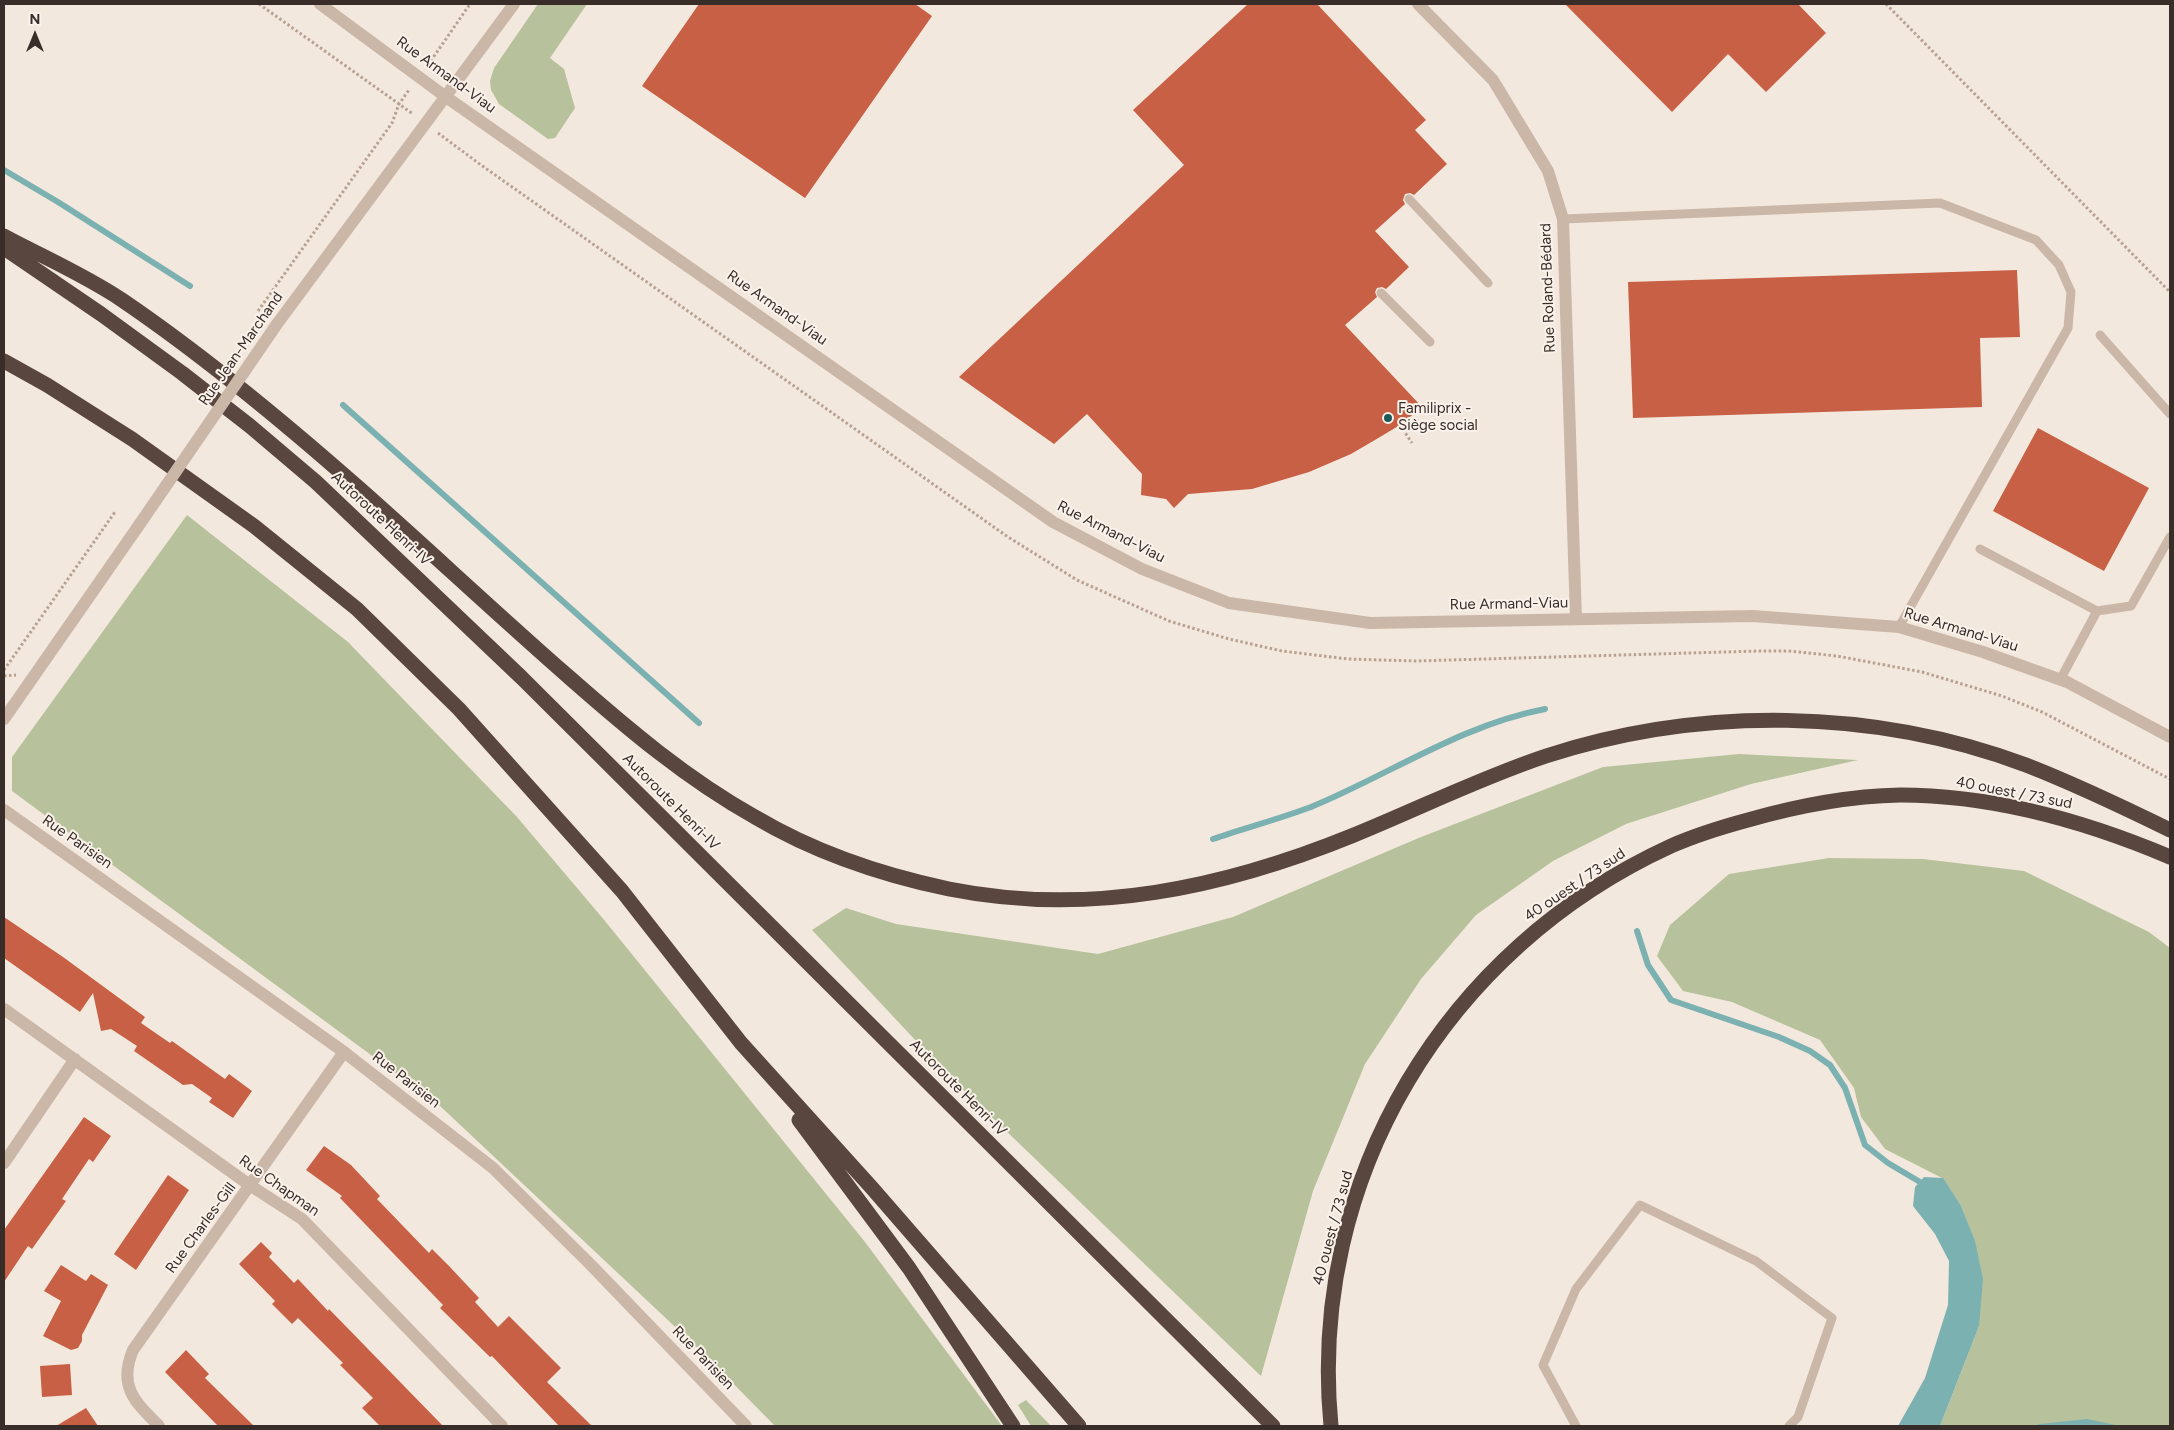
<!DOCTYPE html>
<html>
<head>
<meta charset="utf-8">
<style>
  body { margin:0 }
  #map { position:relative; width:2174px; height:1430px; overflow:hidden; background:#f3e8dd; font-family:Figtree,sans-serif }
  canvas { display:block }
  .frame { position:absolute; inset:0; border:5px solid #382d29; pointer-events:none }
  .north { position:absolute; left:10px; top:10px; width:50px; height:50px; -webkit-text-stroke:4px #faf2ea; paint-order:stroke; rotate:0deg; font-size:14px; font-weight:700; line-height:20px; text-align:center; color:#382d29 }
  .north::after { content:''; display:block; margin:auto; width:18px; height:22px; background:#382d29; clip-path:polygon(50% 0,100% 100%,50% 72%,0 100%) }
</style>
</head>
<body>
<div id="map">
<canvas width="2174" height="1430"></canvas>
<div class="frame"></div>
<div class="north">N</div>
</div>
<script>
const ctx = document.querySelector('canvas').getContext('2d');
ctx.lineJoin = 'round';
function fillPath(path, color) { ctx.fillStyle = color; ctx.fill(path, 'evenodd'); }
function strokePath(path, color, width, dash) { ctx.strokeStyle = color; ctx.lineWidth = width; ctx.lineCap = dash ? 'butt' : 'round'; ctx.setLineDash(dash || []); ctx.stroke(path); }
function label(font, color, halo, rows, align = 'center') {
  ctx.font = font + ' Figtree,sans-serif'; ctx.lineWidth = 4; ctx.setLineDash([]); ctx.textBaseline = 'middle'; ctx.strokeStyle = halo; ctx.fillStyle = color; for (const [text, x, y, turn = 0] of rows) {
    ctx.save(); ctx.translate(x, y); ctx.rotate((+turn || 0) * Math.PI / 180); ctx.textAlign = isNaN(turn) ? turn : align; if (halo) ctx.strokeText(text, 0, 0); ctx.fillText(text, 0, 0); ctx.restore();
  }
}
fillPath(new Path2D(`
  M538 4H587L550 58 564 69 575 108 555 138 548 139 499 104 491 90 490 81 494 68Z
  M187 515 348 642 517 817 605 921 865 1242 1002 1426H775L705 1355 439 1105 12 791V757Z
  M1739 754 1858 760 1751 784 1626 824 1553 861 1476 915 1421 979 1365 1064 1313 1191 1261 1376 949 1076 812 930 846 908 896 924 1098 954 1233 917 1421 837 1603 767Z
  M1829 858 1923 859 2024 871 2149 932 2170 948V1426H1940L1979 1326 1960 1204 1942 1178 1885 1149 1861 1117 1854 1088 1820 1040 1732 1002 1683 991 1657 956 1670 925 1729 874Z
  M1026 1400 1051 1426H1031L1018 1405Z`), '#b7c29c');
fillPath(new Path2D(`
  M1924 1177 1943 1178 1960 1204 1975 1241 1983 1279 1979 1326 1940 1426H1898L1925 1378 1948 1305 1949 1261 1935 1234 1913 1206 1915 1187Z
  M2087 1419 2120 1426H2032L2040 1424Z`), '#7bb1b1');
strokePath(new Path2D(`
  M4 170 58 202 190 286
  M343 405 699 723
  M1213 839C1245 828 1279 819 1311 807 1389 775 1461 725 1545 709
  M1637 931 1648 965 1671 1000 1779 1037 1810 1051 1830 1065 1845 1088 1865 1145 1888 1163 1920 1182`), '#7bb1b1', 6);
fillPath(new Path2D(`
  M699 4H915L932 16 805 198 642 86Z
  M1248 4H1317L1426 120 1415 130 1447 164 1414 195 1410 193 1405 194 1403 200 1405 204 1375 231 1409 267 1386 289 1382 287 1377 288 1375 292 1377 297 1345 325 1422 407 1400 425 1380 437 1351 454 1309 472 1252 489 1188 494 1174 508 1166 499 1141 495 1142 474 1087 414 1054 444 959 377 1184 165 1133 110Z
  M1565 4H1798L1826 33 1766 92 1728 54 1672 112Z
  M2017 270 2020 337 1980 338 1982 407 1633 418 1628 282Z
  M2038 428 2149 488 2104 571 1993 511Z
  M4 917 63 957 145 1017 141 1023 170 1043 172 1041 225 1079 229 1074 252 1091 233 1118 209 1102 212 1098 192 1084 183 1085 134 1051 137 1046 111 1029 101 1031 93 993 80 1012 4 958Z
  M84 1117 111 1136 93 1162 89 1159 62 1199 66 1201 32 1249 28 1246 4 1282V1230Z
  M324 1146 351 1165 380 1196 377 1199 429 1253 432 1249 449 1266 479 1298 475 1302 498 1327 509 1316 561 1368 547 1382 592 1426H559L492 1356 490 1357 440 1308 443 1305 340 1198 342 1196 306 1170Z
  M168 1175 189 1190 136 1270 114 1254Z
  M261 1242 272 1253 269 1257 294 1283 298 1279 328 1311 329 1309 443 1426H380L362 1408 373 1398 340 1365 343 1363 298 1318 292 1324 272 1304 275 1301 239 1264Z
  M61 1265 86 1281 91 1274 108 1285 82 1335V1341L78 1348 71 1350 43 1336 61 1301 44 1291Z
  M186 1350 209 1374 205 1378 254 1426H218L165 1372Z
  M70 1364 72 1395 42 1397 40 1366Z
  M86 1408 98 1426H56Z`), '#c86045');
strokePath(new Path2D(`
  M259 4 413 114
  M1886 4 2170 292
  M428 65 470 4
  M438 133 481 165 1008 537 1077 580 1169 621 1229 639 1282 651 1348 659 1416 661 1759 651H1788L1837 656 1922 672 2002 696 2042 712 2170 779
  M258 311 392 123 399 104 409 90
  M1400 425 1412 443
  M4 670 115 512
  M4 676 16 675`), '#b7a192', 3, [2.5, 2.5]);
strokePath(new Path2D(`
  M1409 199 1488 283
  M1563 219 1940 203 2036 240 2059 265 2071 292 2068 328 1899 627
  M1381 293 1430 342
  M2100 335 2170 414
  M1980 549 2097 611 2060 680
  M2097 611 2131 606 2170 537
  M1576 1426 1543 1365 1576 1289 1640 1205 1756 1261 1832 1318 1798 1417 1789 1426`), '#cbb7a8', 9);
strokePath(new Path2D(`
  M1418 4 1493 80 1548 171 1563 219 1576 619
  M4 1009 251 1186 302 1219 502 1426
  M4 1163 75 1059
  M159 1426C134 1401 118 1386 133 1350L344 1052`), '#cbb7a8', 12);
strokePath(new Path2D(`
  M320 4 446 97 1053 522 1142 569 1229 603 1370 623 1753 616 1899 627 1983 652 2067 682 2170 737
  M277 324 514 4
  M4 719 137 528
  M4 810 344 1052 493 1168 590 1264 746 1426`), '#cbb7a8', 12);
strokePath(new Path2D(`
  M4 236C43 257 85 275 122 300 206 357 285 423 361 490 431 552 499 616 570 678 628 729 687 779 755 817 814 852 882 875 949 889 1089 917 1224 888 1354 835 1418 809 1480 778 1546 756 1700 706 1874 708 2026 765 2075 784 2123 807 2170 830
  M4 248 101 314 182 373 250 426 316 482 522 678 1273 1426
  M4 361 47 385 132 439 254 526 357 609 459 709 622 891 741 1043 872 1188 1079 1426
  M799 1120 909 1268 1013 1426
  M1331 1426C1307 1178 1446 949 1671 846 1696 835 1722 827 1748 820 1797 806 1849 796 1900 795 1993 795 2085 821 2170 857`), '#59463f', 15);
strokePath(new Path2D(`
  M137 528 277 324`), '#cbb7a8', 12);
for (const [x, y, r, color] of [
  [1388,418,5,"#1d595b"]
]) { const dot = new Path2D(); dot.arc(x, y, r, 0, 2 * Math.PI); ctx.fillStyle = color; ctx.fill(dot); strokePath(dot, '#faf2ea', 2); }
label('15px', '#382d29', '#faf2ea', [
  ["Rue Armand-Viau",446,75,36],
  ["Rue Roland-Bédard",1548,288,-92],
  ["Rue Armand-Viau",777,308,35],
  ["Rue Jean-Marchand",241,349,-55],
  ["Autoroute Henri-IV",381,519,43],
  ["Rue Armand-Viau",1111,532,27],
  ["Rue Armand-Viau",1509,604,-1],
  ["Rue Armand-Viau",1961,630,17],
  ["40 ouest / 73 sud",2014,793,11],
  ["Autoroute Henri-IV",671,802,45],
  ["Rue Parisien",77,842,35],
  ["40 ouest / 73 sud",1575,885,-34],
  ["Rue Parisien",406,1080,38],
  ["Autoroute Henri-IV",958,1088,45],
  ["Rue Chapman",279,1186,35],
  ["Rue Charles-Gill",201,1228,-54],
  ["40 ouest / 73 sud",1333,1228,-75],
  ["Rue Parisien",703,1358,46]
]);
label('15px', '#382d29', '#faf2ea', [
  ["Familiprix -",1398,409],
  ["Siège social",1398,426]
], 'left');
</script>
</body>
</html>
